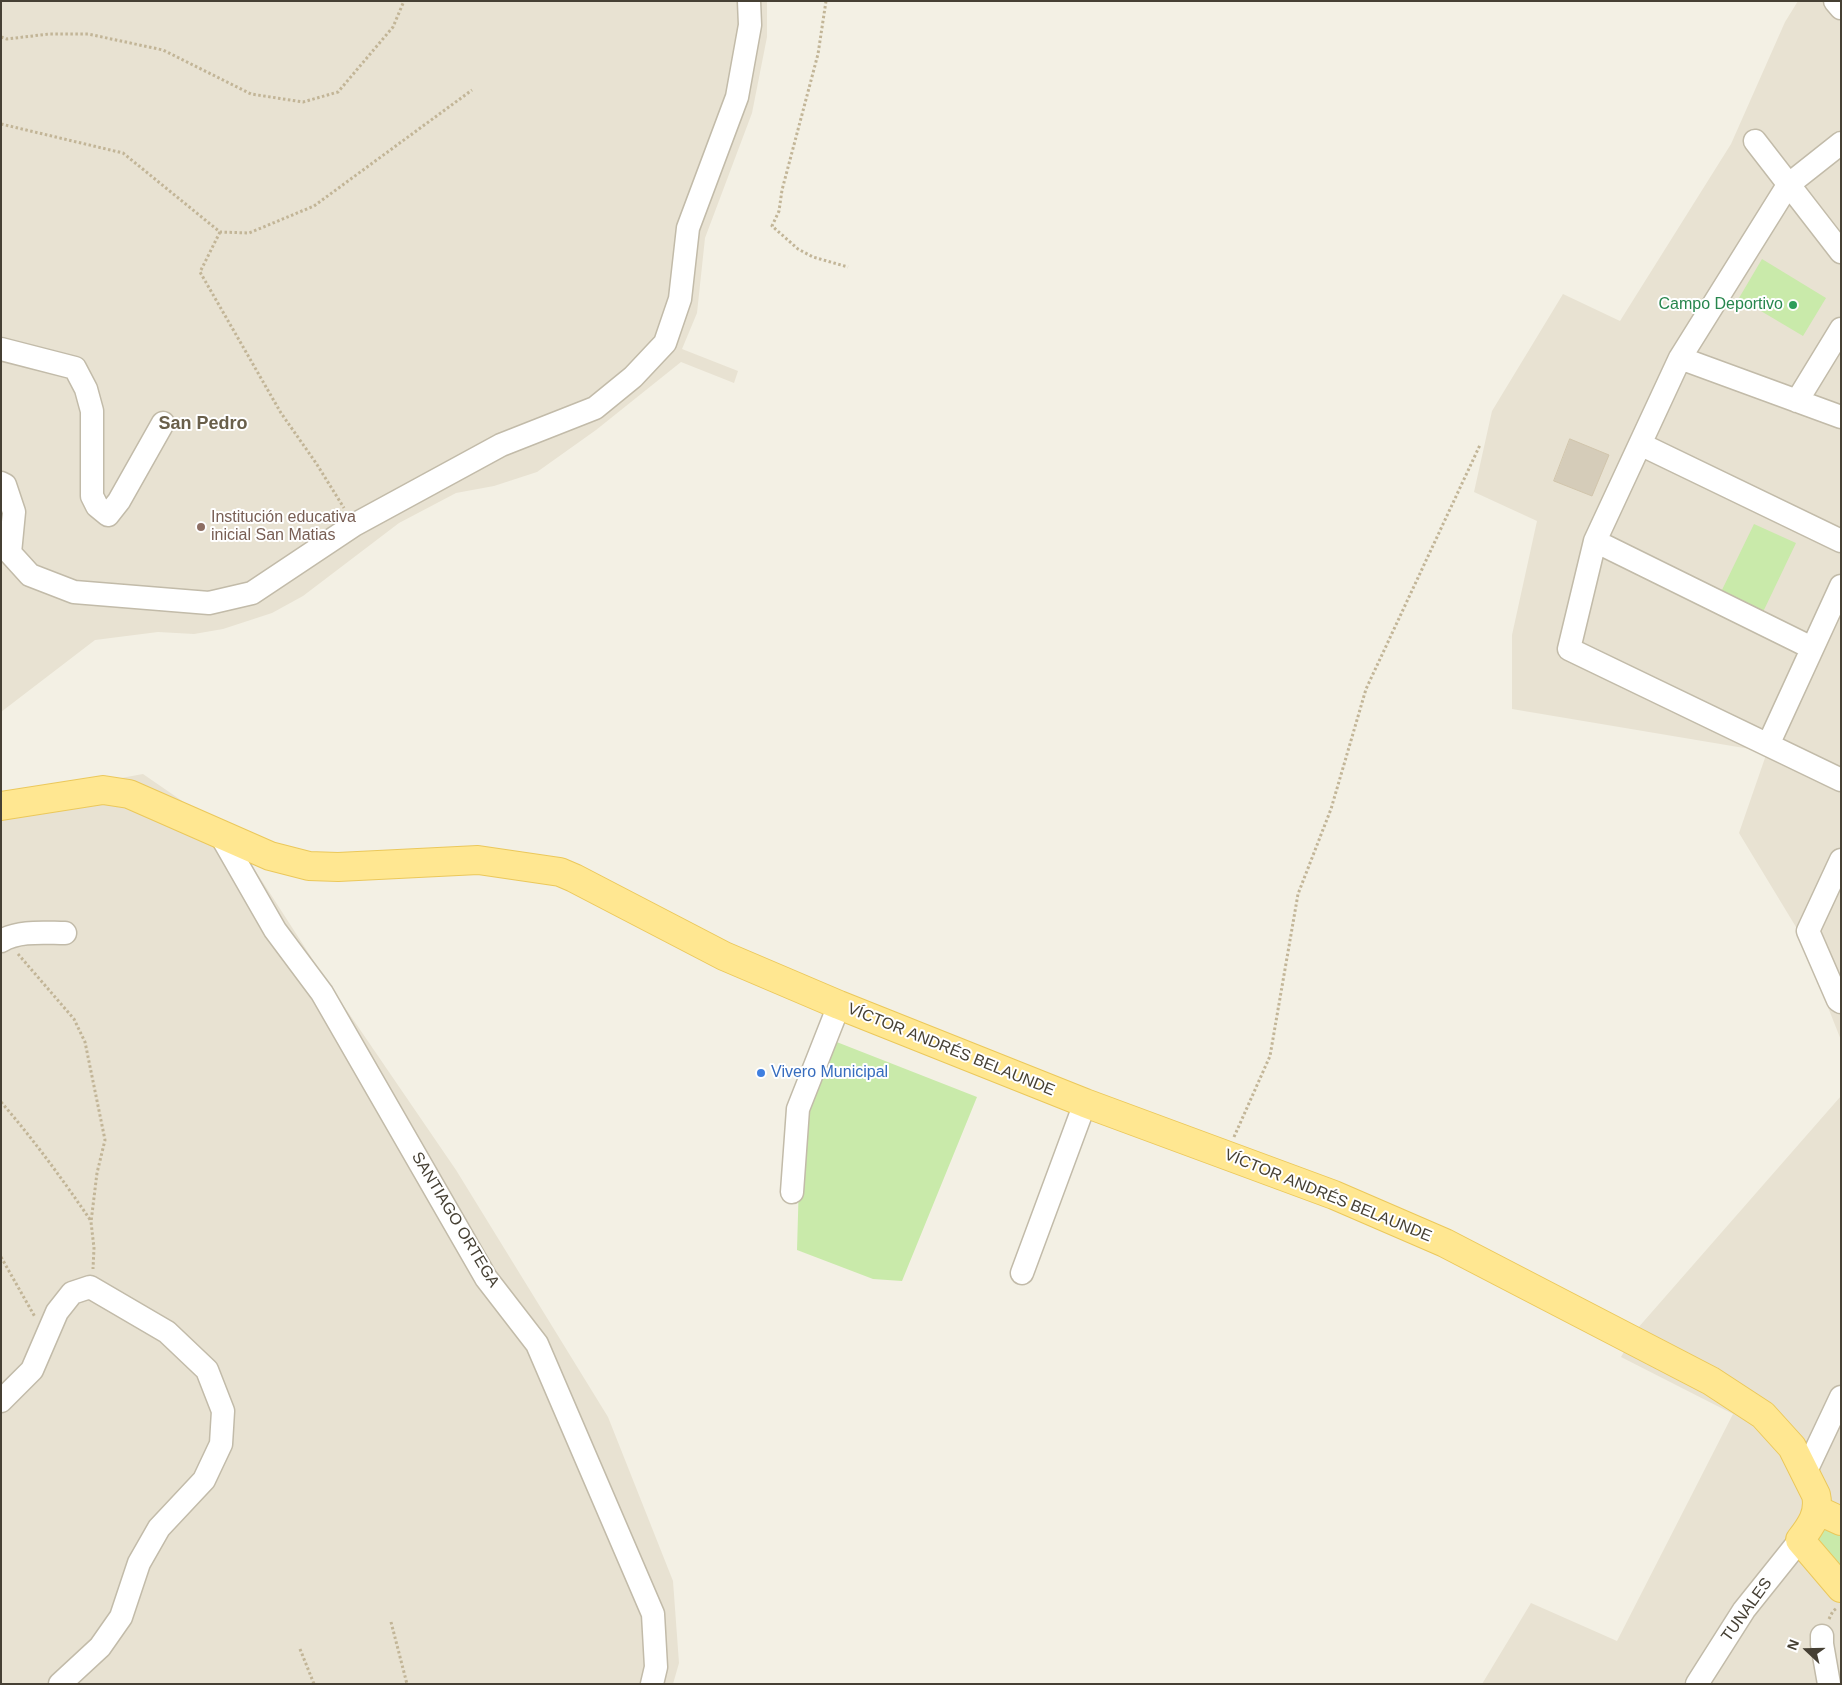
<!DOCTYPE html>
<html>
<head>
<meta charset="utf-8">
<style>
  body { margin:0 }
  #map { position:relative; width:1842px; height:1685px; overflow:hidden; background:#f3f0e4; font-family:Helvetica,sans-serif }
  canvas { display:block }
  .frame { position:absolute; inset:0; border:2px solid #464034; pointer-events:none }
  .north { position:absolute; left:1782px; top:1625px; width:50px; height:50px; -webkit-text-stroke:4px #fff; paint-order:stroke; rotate:291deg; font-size:14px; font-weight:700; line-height:20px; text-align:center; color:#464034 }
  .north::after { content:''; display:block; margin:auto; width:18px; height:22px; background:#464034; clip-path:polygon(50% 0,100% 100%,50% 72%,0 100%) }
</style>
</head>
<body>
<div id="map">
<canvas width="1842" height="1685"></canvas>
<div class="frame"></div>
<div class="north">N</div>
</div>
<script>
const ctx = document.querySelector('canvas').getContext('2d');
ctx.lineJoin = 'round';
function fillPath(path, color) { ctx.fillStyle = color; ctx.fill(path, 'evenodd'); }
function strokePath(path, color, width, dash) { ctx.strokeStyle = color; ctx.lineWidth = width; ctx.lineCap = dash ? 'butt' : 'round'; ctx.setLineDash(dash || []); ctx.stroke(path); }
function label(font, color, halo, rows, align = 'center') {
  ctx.font = font + ' Helvetica,sans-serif'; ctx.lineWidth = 4; ctx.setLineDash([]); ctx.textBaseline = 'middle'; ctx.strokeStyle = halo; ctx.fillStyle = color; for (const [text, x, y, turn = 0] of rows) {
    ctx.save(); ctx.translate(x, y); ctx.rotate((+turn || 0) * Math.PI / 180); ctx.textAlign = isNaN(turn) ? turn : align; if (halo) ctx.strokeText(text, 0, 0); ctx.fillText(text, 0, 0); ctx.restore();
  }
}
fillPath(new Path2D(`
  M1 1H767V37L752 113 705 238 697 313 682 349 738 371 734 383 681 362 596 430 537 472 494 486 456 493 399 523 303 596 272 613 223 629 194 634 158 632 95 640 1 712Z
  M1798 1H1841V1040L1796 927 1739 833 1766 755 1756 750 1512 709V635L1537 521 1474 492 1492 411 1563 294 1620 321 1731 144 1785 22Z
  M143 774 233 836 324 977 456 1170 608 1417 673 1581 679 1663 673 1684H1V800Z
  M1841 1096V1684H1482L1531 1603 1617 1641 1733 1414 1621 1357 1637 1329Z`), '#e8e2d2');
fillPath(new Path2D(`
  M1762 259 1826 298 1803 336 1739 298Z
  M1754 524 1796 543 1763 612 1721 592Z
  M829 1039 977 1097 902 1281 873 1279 797 1250 801 1111Z
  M1822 1529H1830L1841 1534V1584L1814 1536Z`), '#c9eaaa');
const building = new Path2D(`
  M1570 439 1609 455 1592 496 1554 481Z`);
fillPath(building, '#d5ccb9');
strokePath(building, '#d1c5ac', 1);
const minor = new Path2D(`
  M1835 1 1841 8
  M1755 141 1841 252
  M1841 143 1788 185 1680 358 1595 541 1569 649 1841 780
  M1 349 75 368 86 389 92 411V496L97 506 108 515 119 501 163 423
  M1680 358 1841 417
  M1797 401 1841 329
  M1640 444 1841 541
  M1 483 5 485 14 512 10 553 30 575 74 592 209 603 252 593 354 525 501 445 595 408 633 377 665 343 680 299 688 228 737 97 750 25 749 1
  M1595 541 1812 648
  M1768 745 1841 586
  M220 834 275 930 322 993 486 1278 537 1344 653 1614 656 1667 652 1684
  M1841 860 1808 931 1838 1000 1841 1002
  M1 941C19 930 45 933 65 933
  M792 1192 798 1109 839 1005
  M1022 1273 1085 1103
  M1 1401 32 1370 57 1312 72 1293 90 1287 167 1332 207 1370 223 1411 221 1444 204 1480 159 1528 139 1563 121 1617 100 1647 60 1684
  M1806 1471 1841 1397
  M1822 1636V1644L1829 1684
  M1697 1684 1744 1610 1800 1540`);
const major = new Path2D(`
  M1 806 103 790 129 794 270 856 309 866 338 867 478 860 560 872 574 878 724 956 839 1005 1085 1103 1334 1195 1445 1243 1711 1381 1763 1415 1792 1447 1816 1495C1820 1513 1811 1526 1800 1540L1841 1588
  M1817 1510 1841 1521`);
strokePath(minor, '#c2bba9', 25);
strokePath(major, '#ebc85b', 30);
strokePath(new Path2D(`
  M826 1 818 54 782 190 779 211 772 226 798 249 813 257 848 267
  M1 37 7 39 49 34H88L163 50 251 94 303 102 338 92 393 27 404 1
  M1 124 123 153 220 232 249 233 314 206 472 90
  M220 232 200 272 281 413 316 463 344 508
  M18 954 74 1019 85 1042 105 1140 97 1173 91 1222 94 1248 93 1269
  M1 1102C34 1140 63 1180 91 1221
  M1234 1137 1270 1056 1298 894 1331 809 1366 689 1480 445
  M1 1257 35 1317
  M1829 1619 1833 1611 1837 1608
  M391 1622 407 1684
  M300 1649 314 1684`), '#c2b597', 3, [2.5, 2.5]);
strokePath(minor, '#fff', 22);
strokePath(major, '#ffe791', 28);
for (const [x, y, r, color] of [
  [1793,305,5,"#2e9e5b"],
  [201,527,5,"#8d6e63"],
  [761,1073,5,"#3f7fe0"]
]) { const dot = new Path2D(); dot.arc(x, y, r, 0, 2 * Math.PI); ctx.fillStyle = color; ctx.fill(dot); strokePath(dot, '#fff', 2); }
label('16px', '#27864d', '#fff', [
  ["Campo Deportivo",1783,305]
], 'right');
label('16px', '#785e54', '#fff', [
  ["Institución educativa",211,518],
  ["inicial San Matias",211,536]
], 'left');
label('16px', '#464034', '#fff', [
  ["VÍCTOR ANDRÉS BELAUNDE",951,1050,22],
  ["VÍCTOR ANDRÉS BELAUNDE",1328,1196,22],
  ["SANTIAGO ORTEGA",455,1220,59],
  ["TUNALES",1747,1610,-54]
]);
label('16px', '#366cbe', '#fff', [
  ["Vivero Municipal",771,1073]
], 'left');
label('bold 18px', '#695f4a', '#fff', [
  ["San Pedro",203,424]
]);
</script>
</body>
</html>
